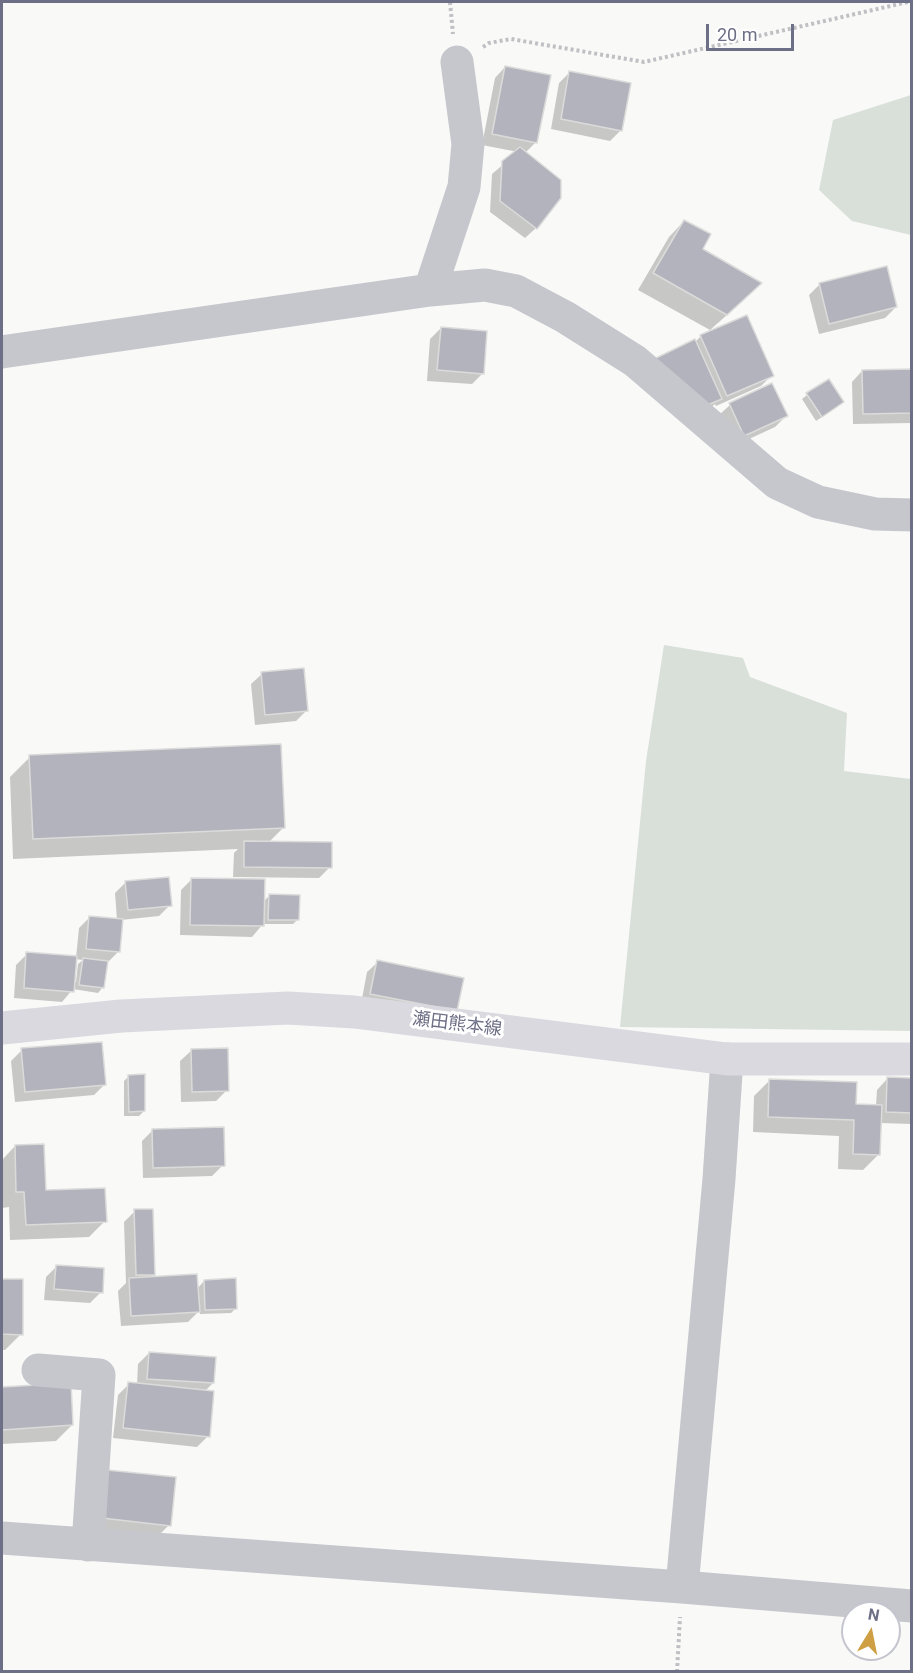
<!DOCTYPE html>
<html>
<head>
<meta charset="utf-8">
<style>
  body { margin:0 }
  #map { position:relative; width:913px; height:1673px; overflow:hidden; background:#f9f9f8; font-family:Roboto,sans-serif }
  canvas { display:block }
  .frame { position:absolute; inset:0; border:3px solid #6c6f85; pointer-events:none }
  .north { position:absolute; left:841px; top:1601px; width:60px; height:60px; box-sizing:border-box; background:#fff; border:2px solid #c4c5ce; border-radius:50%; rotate:10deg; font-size:16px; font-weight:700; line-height:24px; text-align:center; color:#6c6f85 }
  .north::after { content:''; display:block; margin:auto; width:21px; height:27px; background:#cea043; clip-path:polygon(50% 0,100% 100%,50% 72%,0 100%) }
  .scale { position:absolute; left:706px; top:24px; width:88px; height:27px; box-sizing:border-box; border:3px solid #6c6f85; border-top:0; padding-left:8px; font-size:18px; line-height:21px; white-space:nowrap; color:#6c6f85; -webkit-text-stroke:4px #fff; paint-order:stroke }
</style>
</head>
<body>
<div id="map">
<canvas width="913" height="1673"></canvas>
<div class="frame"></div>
<div class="north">N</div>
<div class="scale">20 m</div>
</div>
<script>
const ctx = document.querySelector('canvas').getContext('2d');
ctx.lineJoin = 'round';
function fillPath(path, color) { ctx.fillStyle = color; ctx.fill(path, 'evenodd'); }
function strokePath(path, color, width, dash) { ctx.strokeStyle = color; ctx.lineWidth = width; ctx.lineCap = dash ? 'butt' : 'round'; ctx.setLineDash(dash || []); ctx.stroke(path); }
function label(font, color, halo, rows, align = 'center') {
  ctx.font = font + ' Roboto,"Noto Sans JP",sans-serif'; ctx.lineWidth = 6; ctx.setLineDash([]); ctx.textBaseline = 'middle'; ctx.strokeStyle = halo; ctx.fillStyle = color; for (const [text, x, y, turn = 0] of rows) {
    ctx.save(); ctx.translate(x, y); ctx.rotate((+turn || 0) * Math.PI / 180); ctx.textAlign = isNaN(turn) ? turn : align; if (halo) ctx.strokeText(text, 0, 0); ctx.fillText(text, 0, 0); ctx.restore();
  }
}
fillPath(new Path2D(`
  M911 95H912L911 235 852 221 819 190 833 120Z
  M664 645 743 658 750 677 847 713 844 771 911 779V1031L620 1027 646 761Z`), '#d9e0da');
fillPath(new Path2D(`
  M505 67 536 142 525 153 536 228 525 238 490 212 492 174 518 152 482 145 495 78Z
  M570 72 621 130 610 141 551 129 559 83Z
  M684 221 701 250 745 299 710 330 638 290 669 237Z
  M820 284 896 307 885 318 819 334 809 295Z
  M441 328 482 374 472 384 427 381 430 339Z
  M701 336 772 375 761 386 716 406 715 404 709 409 695 342Z
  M912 370V423L853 424 852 382 862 371Z
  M807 395 837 407 816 421 802 399Z
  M730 405 786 416 775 427 734 446 719 415Z
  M262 674 307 710 296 721 255 725 251 684Z
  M30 757 284 827 268 843 330 867 319 878 233 877 234 853 238 849 13 859 10 777Z
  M192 879 263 902 269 896 298 919 293 924H263L252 937 180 935 181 890Z
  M125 883 170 905 159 916 121 920 118 952 108 962 103 987 98 993 73 989 62 1002 14 998 16 965 27 954 76 958 79 928 89 918 117 920 115 893ZM75 959 83 960 78 964 76 982H73Z
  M378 962 445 1021 361 1004 367 972Z
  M22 1050 105 1084 94 1095 15 1102 11 1061Z
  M191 1051 227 1090 216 1101 181 1102 180 1061Z
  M129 1076 144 1111 139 1116H124V1081Z
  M887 1079 912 1080V1124L880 1123 879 1154 863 1170 838 1169 839 1136 753 1132 754 1096 770 1080 854 1105 876 1106 877 1090Z
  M152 1131 223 1165 212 1176 143 1178 142 1141Z
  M15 1146 45 1192 105 1221 89 1237 10 1240 9 1207 2 1208V1160Z
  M135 1211 154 1274 149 1279 197 1289 204 1281 236 1308 231 1313 200 1314V1310L188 1322 121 1326 118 1291 126 1283 124 1222Z
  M57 1266 101 1292 90 1303 44 1300 46 1277Z
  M2 1280H22L21 1334 5 1350H2Z
  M149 1353 213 1383 204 1392 208 1436 197 1447 113 1438 118 1395 129 1384 137 1385 138 1364Z
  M69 1384 72 1425 56 1441 2 1444V1388Z
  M97 1482 169 1525 158 1536 92 1529Z`), '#0003');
const building = new Path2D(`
  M505 66 551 75 537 143 492 134Z
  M569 71 631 83 622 131 561 119Z
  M520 147 561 180V198L537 229 500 201 502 161Z
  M684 220 711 234 703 249 762 283 727 315 653 273Z
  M887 266 897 307 829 324 819 283Z
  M747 315 774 376 727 396 700 335Z
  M441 327 487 331 484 374 437 370Z
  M695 339 722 399 705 406 652 360Z
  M912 369V413L863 414 862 370Z
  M829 379 844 402 822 417 806 393Z
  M772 383 788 416 744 436 729 403Z
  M304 668 308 711 265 715 261 672Z
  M281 744 285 828 33 839 29 755Z
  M244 841 332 842V868L244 867Z
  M169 877 172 906 128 910 125 881Z
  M191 878 265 879 264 926 190 925Z
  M269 894 300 895 299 920H268Z
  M89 916 123 919 120 952 86 949Z
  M26 952 77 956 74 992 24 988Z
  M83 958 108 961 104 988 79 985Z
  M377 960 464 978 457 1011 370 994Z
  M102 1042 106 1085 25 1092 21 1048Z
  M228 1048 229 1091 192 1092 191 1049Z
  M145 1074V1111L129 1112 128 1075Z
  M887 1077 912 1078V1113L886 1112Z
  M769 1079 857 1082 856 1104 882 1105 880 1155 853 1154 854 1120 768 1117Z
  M224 1127 225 1166 153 1168 152 1129Z
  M44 1144 46 1190 105 1188 107 1222 26 1225 24 1192H16L15 1145Z
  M134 1209H153L155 1275H136Z
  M56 1265 104 1268 103 1293 54 1289Z
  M197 1274 200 1312 131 1316 129 1278Z
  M236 1278 237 1309 205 1310 204 1280Z
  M2 1279H23V1335L2 1334Z
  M149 1352 216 1357 214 1383 147 1379Z
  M128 1382 214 1391 210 1437 123 1428Z
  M71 1383 73 1425 2 1430V1387Z
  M107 1470 176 1477 171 1526 102 1518Z`);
fillPath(building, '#b2b3bd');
strokePath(building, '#dbdbda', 1.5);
strokePath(new Path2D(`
  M450 2 453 34
  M483 47 489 43 511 39 644 62 908 2
  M677 1672 680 1617`), '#c0c0c4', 4, [3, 3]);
strokePath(new Path2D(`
  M430 290 464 187 468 144 457 62
  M2 352 430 290 485 285 516 291 565 317 635 361 777 483 818 502 875 514 912 515
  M38 1370 99 1375 88 1545
  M2 1538 682 1587 912 1606
  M682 1587 719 1179 727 1059`), '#c6c7cc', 33);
strokePath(new Path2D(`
  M2 1028 121 1016 288 1008 354 1012 727 1059H912`), '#d9d9df', 33);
label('18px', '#6c6f85', '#fff', [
  ["瀬田熊本線",457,1025,7]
]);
</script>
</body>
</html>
